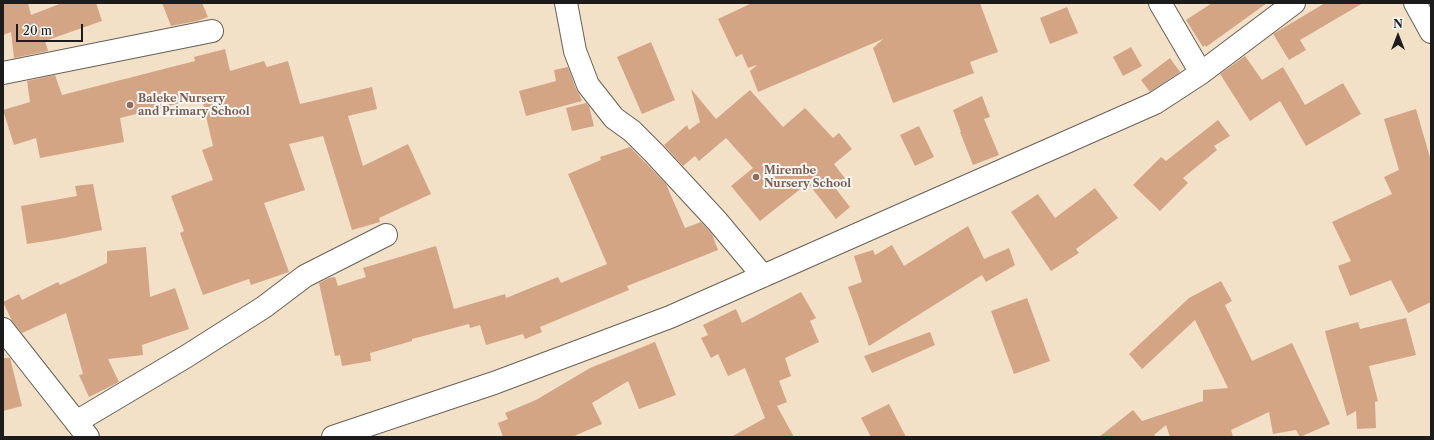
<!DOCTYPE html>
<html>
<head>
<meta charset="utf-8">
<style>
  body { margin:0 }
  #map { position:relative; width:1434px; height:440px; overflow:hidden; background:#f2e0c7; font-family:"Libre Caslon Text",serif }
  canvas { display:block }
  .frame { position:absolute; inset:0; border:4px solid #1c1c1c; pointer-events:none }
  .north { position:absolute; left:1378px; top:16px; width:40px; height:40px; -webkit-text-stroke:3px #f6f6f2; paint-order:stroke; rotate:0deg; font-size:11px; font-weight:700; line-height:16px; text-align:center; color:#1c1c1c }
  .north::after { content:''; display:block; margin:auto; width:14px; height:18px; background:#1c1c1c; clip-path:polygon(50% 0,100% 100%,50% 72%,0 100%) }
  .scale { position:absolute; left:16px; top:24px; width:67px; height:18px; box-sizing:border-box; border:2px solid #1c1c1c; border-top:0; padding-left:5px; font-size:12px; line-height:14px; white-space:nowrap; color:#1c1c1c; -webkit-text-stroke:3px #f6f6f2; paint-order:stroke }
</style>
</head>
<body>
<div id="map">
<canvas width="1434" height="440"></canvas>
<div class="frame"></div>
<div class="north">N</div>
<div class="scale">20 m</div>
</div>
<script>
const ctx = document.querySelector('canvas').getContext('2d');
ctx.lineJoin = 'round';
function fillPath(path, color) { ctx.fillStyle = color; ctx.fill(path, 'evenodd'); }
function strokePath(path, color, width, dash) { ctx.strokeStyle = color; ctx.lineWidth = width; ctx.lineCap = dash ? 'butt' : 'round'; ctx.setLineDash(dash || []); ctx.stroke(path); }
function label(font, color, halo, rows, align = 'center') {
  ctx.font = font + ' "Libre Caslon Text",serif'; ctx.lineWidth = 4; ctx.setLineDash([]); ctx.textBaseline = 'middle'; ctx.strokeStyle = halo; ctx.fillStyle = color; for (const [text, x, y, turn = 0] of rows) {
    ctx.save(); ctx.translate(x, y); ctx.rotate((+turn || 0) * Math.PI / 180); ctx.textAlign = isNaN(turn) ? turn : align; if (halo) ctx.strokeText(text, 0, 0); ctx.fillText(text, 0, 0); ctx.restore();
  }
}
fillPath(new Path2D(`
  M3 3H28L31 15 62 3H96L102 21 45 41 48 51 14 58 11 32 3 35Z
  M162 3H202L208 17 197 21 171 26Z
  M752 3H980L998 52 970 62 974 73 893 103 873 48 883 39 758 92 750 71 757 65 748 68 742 54 736 57 718 19Z
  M1212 3H1267L1206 47 1205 45 1203 47 1186 20Z
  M1325 3H1363L1300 40 1306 50 1289 60 1273 34Z
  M1067 7 1078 33 1050 44 1040 18Z
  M651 42 675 100 642 114 617 57Z
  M1131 47 1142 66 1123 76 1113 57Z
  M225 49 230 71 264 61 267 67 288 61 300 104 372 87 377 109 348 116 363 166 408 144 431 194 379 218 380 222 352 230 323 136 289 144 305 190 264 203 289 272 251 285 249 279 203 295 180 233 184 231 171 196 213 180 202 150 213 146 202 99 186 103 185 102 120 118 124 142 40 158 36 138 14 145 3 110 30 102 27 81 55 75 62 95 195 61 194 57Z
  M1245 56 1262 80 1283 67 1305 105 1343 83 1361 114 1306 146 1280 101 1250 121 1220 74Z
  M1170 58 1180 72 1150 92 1141 80Z
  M568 67 576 89 580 96 582 101 526 116 519 91 556 81 554 70Z
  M691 89 716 119 750 90 783 127 805 108 833 138 839 133 852 149 834 164 847 181 836 189 850 207 836 219 808 183 760 221 731 186 753 168 726 138 699 161 695 156 683 166 664 145 687 125 689 130 700 122Z
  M982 96 990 117 984 119 999 155 973 165 960 132H961L953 110Z
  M586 103 589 106 594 126 572 131 566 108Z
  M1416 109 1431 161V302L1408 313 1391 280 1350 296 1338 266 1351 261 1332 222 1392 194 1384 177 1399 170 1384 119Z
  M1218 120 1230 136 1214 146 1217 150 1183 178 1188 183 1160 211 1133 185 1161 157 1166 161Z
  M919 126 934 157 915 166 900 135Z
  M630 147 666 184 685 228 701 222 712 234 718 250 627 286 629 290 540 327 542 332 525 339 523 334 486 345 480 325 470 328 469 324 412 339V341L370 353 371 361 342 366 340 355 335 356 319 283 329 278 335 277 338 286 366 277 363 268 436 246 454 309 505 294 506 298 558 277 561 283 607 264 568 174 601 160 600 157Z
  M93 184 102 230 59 239 27 244 21 206 77 196 75 186Z
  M1095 188 1118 218 1076 249 1079 253 1051 271 1011 212 1038 194 1055 218Z
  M968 226 984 259 1009 248 1015 265 986 282 982 275 869 346 848 287 862 282 854 256 873 250 875 255 892 245 904 266Z
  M146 247 150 297 175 288 189 329 142 345 143 355 108 359 119 382 89 397 79 375 83 374 66 313 22 333 12 321 3 302 19 294 22 300 58 282 60 285 107 263V251Z
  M1221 281 1232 301 1225 305 1252 361 1292 343 1330 424 1300 437 1296 430 1273 434 1269 412 1231 430 1233 437H1170L1166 425 1154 435 1155 437H1099L1133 410 1142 421 1203 401V390L1228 388 1195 320 1142 369 1129 354 1189 298Z
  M801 292 816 318 810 321 819 342 785 358 791 376 779 381 787 402 777 406 794 437H731L765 418 745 368 728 376 718 354 711 358 701 338 708 335 703 325 736 309 742 323Z
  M1027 298 1050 361 1014 374 991 311Z
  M1406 318 1416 355 1369 366 1378 401 1375 402 1376 428 1357 429 1356 411 1347 416 1325 331 1358 322 1360 329Z
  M930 332 935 345 872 373 864 356Z
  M655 342 676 395 639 409 628 381 592 403 602 424 572 437H503L498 423 508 419 505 413 536 400 590 368Z
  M3 358H10L22 406 3 411Z
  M889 404 906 437H871L861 418Z`), '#d4a585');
const minor = new Path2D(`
  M566 3 575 51 588 85 614 118 632 131 654 153 717 221 763 276
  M1160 3 1201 73
  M3 73 212 31
  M3 329 88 437
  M76 422 187 356 264 307 305 276 386 235
  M333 437 494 383 670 317 1155 103 1201 73 1294 3`);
const major = new Path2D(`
  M1415 3 1431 32`);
strokePath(minor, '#676158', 24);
strokePath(major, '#676158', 24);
strokePath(minor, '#fff', 22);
strokePath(major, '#fff', 22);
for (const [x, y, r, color] of [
  [130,105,4,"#8d6e63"],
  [756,177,4,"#8d6e63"]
]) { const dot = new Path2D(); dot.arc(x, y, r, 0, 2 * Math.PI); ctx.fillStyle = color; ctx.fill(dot); strokePath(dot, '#f6f6f2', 1.5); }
label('bold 11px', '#785e54', '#f6f6f2', [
  ["Baleke Nursery",138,99],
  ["and Primary School",138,112],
  ["Mirembe",764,171],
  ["Nursery School",764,184]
], 'left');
</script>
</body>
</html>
